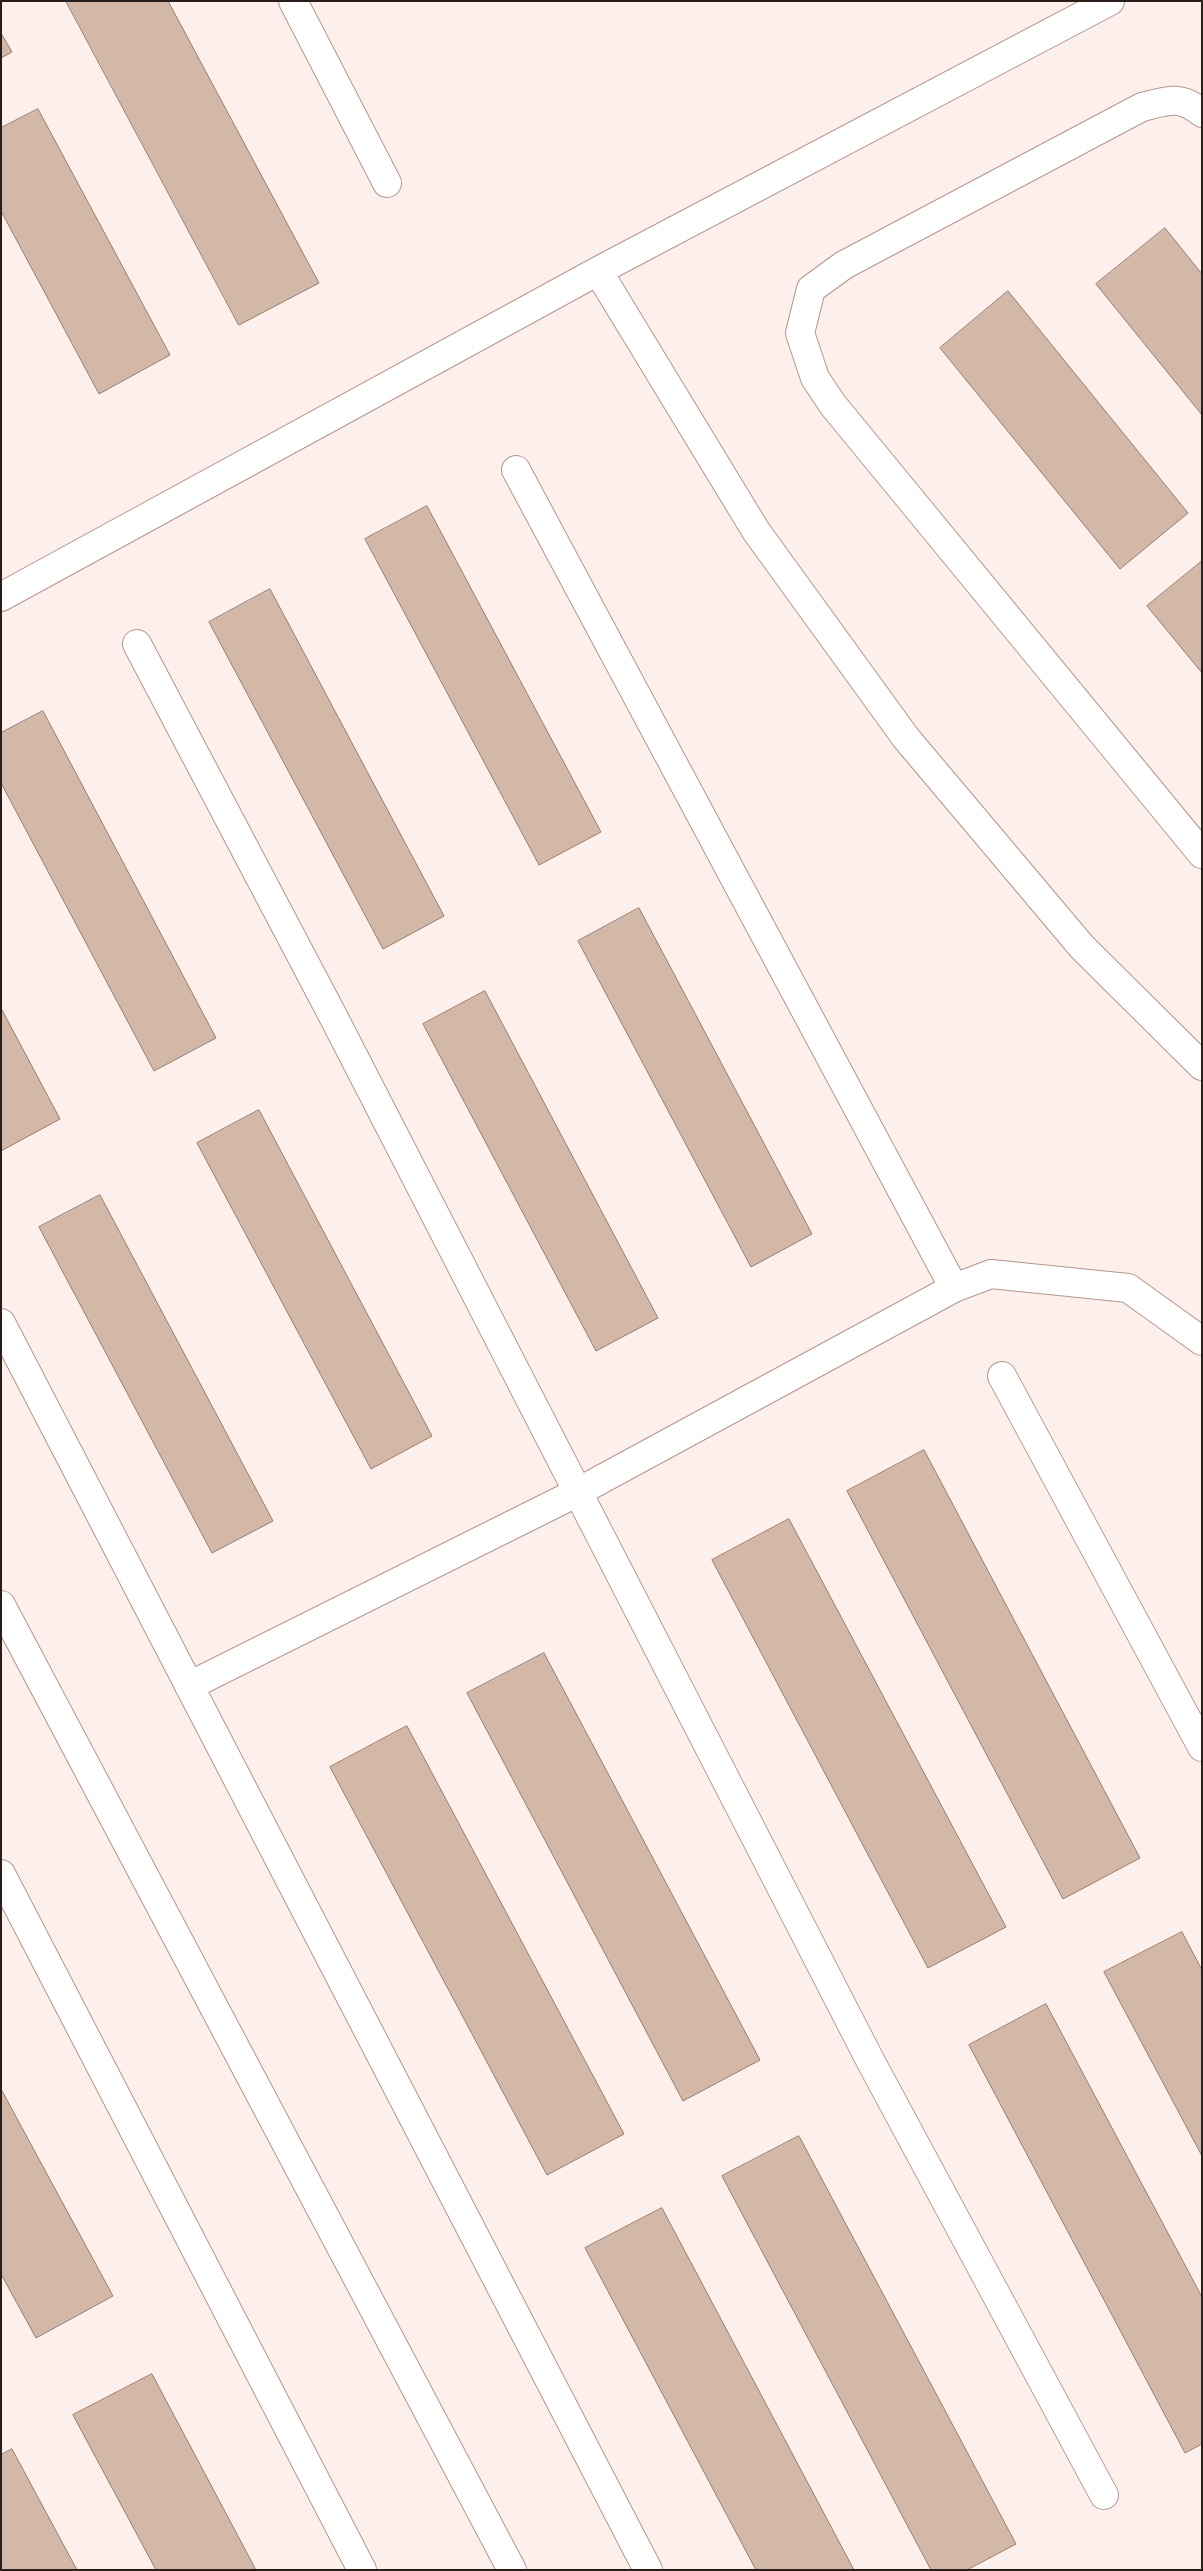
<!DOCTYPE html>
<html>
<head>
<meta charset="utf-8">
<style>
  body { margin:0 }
  #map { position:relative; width:1203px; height:2571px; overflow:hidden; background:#fdefeb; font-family:"IBM Plex Sans",sans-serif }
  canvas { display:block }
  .frame { position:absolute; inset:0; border:2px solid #291e1a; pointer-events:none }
</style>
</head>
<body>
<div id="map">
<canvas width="1203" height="2571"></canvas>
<div class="frame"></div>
</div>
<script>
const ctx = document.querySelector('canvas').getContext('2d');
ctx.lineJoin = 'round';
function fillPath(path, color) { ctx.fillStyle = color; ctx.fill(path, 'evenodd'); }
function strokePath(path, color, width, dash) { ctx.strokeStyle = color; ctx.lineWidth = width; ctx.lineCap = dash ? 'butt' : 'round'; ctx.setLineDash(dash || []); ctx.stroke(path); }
const building = new Path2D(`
  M66 1H168L319 283 239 325Z
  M1 33 12 52 1 58Z
  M38 109 170 355 99 394 1 211V128Z
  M1165 228 1202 274V415L1096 284Z
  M1008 291 1188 513 1120 569 940 348Z
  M427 506 601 832 539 865 365 539Z
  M1202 561V673L1147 606Z
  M270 589 444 916 383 949 209 622Z
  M43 711 216 1038 154 1071 1 783V733Z
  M639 908 812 1234 751 1267 578 941Z
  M485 991 658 1318 596 1351 423 1024Z
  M1 1008 60 1119 1 1151Z
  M259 1110 432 1436 371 1469 197 1143Z
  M100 1195 273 1521 212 1553 39 1227Z
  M924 1450 1140 1858 1063 1899 847 1491Z
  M789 1519 1006 1927 928 1968 712 1560Z
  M544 1653 760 2060 683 2101 467 1693Z
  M407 1726 624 2134 547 2175 330 1767Z
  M1182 1932 1202 1970V2156L1104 1972Z
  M1046 2004 1202 2297V2444L1185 2453 969 2045Z
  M1 2089 113 2296 36 2338 1 2274Z
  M799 2136 1016 2544 967 2570H931L722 2176Z
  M662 2208 854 2570H756L585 2248Z
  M152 2374 256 2570H156L73 2415Z
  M12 2449 77 2570H1V2455Z`);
fillPath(building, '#d3b8a8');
strokePath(building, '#967d6e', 1);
const street = new Path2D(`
  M293 1 387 183
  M1202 113C1180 94 1166 101 1142 107L844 265 811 289 800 333 815 378 833 405 1202 854
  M598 271 756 531 906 738 1082 947 1202 1066
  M516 470 954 1288
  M1 597 598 271 1110 1
  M137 644 334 1018 871 2062 1104 2495
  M1 1323 648 2570
  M1002 1376 1202 1747
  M1 1605 512 2570
  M189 1686 576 1493 954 1288 991 1274 1128 1288 1202 1341
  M1 1874 362 2570`);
strokePath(street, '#b4978c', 30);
strokePath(street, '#fff', 28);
</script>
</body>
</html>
